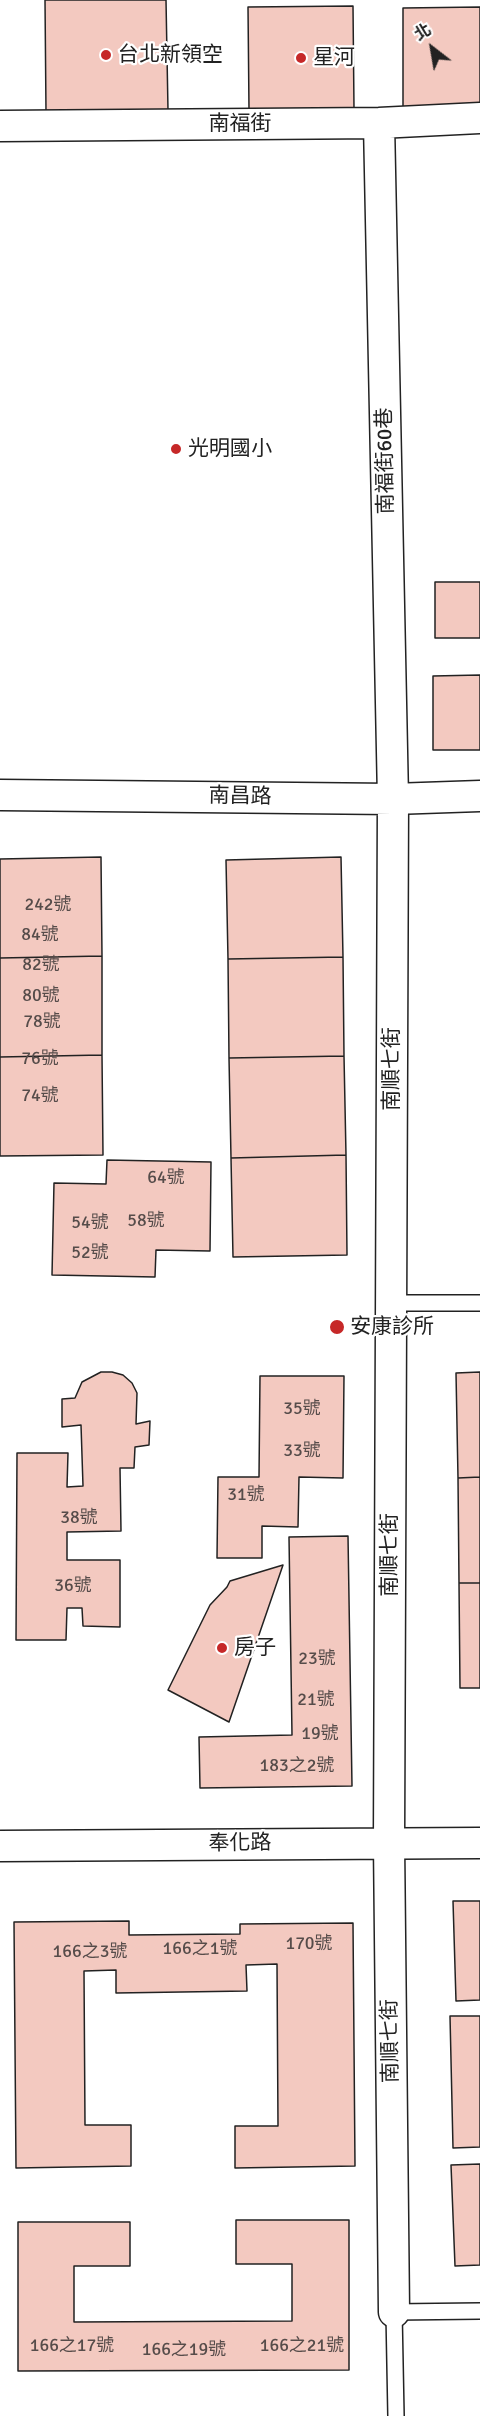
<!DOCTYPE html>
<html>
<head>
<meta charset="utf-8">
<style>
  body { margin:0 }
  #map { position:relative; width:480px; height:2416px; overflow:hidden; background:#fff; font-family:Signika,"Noto Sans TC",sans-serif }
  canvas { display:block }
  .north { position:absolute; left:402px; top:18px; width:60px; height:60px; -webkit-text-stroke:4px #fff; paint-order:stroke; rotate:329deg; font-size:16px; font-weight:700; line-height:24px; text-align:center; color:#222 }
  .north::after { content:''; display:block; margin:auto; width:21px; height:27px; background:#222; clip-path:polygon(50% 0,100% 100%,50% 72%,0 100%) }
</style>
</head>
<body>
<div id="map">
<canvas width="480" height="2416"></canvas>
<div class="north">北</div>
</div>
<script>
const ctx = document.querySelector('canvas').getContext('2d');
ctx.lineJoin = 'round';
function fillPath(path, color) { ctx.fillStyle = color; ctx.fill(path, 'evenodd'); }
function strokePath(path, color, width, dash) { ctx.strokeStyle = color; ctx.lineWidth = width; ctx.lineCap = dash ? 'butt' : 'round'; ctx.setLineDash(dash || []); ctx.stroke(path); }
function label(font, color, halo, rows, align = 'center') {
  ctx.font = font + ' Signika,"Noto Sans TC",sans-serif'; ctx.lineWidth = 4.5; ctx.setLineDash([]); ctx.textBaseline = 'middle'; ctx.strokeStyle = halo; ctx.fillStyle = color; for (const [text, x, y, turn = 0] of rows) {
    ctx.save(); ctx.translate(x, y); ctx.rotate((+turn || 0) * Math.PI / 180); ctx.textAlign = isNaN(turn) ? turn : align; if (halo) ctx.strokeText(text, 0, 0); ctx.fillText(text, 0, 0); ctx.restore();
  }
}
const building = new Path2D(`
  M45 0H166L168 110 46 112Z
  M353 6 354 109 249 110 248 7Z
  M480 7V108L403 109V8Z
  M435 582H480V638H435Z
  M480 675V750H433V676Z
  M101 857 102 956 0 958V859Z
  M341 857 343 957 228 959 226 860Z
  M102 956V1055L0 1057V958Z
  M343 957 344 1056 229 1058 228 959Z
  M102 1055 103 1155 0 1156V1057Z
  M344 1056 346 1155 231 1158 229 1058Z
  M346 1155 347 1255 233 1257 231 1158Z
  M107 1160 211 1162 210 1251 156 1250 155 1277 52 1275 54 1183 106 1184Z
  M101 1372H112L123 1375 132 1383 137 1393 136 1424 150 1421 149 1445 135 1447 134 1468H120L121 1531 67 1532V1560H120V1627L83 1626 82 1608H67L66 1640H16L17 1453H68L67 1487 83 1486 81 1425 62 1427V1399L75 1398 82 1382Z
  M480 1372V1477L458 1478 456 1373Z
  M260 1376H344L343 1478 299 1477 298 1527 262 1526V1558H217L218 1477H259Z
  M480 1477V1583H459L458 1478Z
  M348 1536 352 1786 200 1788 199 1737 292 1735 289 1537Z
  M283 1565 229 1722 168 1690 210 1605 227 1587 230 1581Z
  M459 1583H480V1688H460Z
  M453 1901H480V2000L456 2001Z
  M129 1921V1935L240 1934V1924L353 1923 355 2166 235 2168V2126H278L277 1964 246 1965 247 1991 116 1993V1970L84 1971 85 2125H131V2166L16 2168 14 1922Z
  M450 2016H480V2147L453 2148Z
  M480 2164V2265L455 2266 451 2165Z
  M236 2220H349V2370L18 2371V2222H130V2266H74V2322L292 2321V2264H236Z`);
fillPath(building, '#f3c9c0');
strokePath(building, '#222', 1.5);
const service = new Path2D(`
  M391 1303H480
  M396 2416 394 2312 480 2311`);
const minor = new Path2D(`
  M379 123 393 799 389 1842 394 2312
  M0 126 379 123 480 118
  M0 795 393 799 480 796
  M0 1846 480 1843`);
strokePath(service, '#222', 18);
strokePath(minor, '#222', 33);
strokePath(service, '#fff', 15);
strokePath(minor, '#fff', 30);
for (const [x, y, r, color] of [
  [106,55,6,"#c62828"],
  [301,58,6,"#c62828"],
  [176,449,6,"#c62828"],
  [337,1327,8,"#c62828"],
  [222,1648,6,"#c62828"]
]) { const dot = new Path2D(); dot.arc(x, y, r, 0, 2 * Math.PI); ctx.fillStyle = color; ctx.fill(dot); strokePath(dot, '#fff', 2); }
label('18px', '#564c4a', null, [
  ["242號",48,905],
  ["84號",40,935],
  ["82號",41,965],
  ["80號",41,996],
  ["78號",42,1022],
  ["76號",40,1059],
  ["74號",40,1096],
  ["64號",166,1178],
  ["58號",146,1221],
  ["54號",90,1223],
  ["52號",90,1253],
  ["35號",302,1409],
  ["33號",302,1451],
  ["31號",246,1495],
  ["38號",79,1518],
  ["36號",73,1586],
  ["23號",317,1659],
  ["21號",316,1700],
  ["19號",320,1734],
  ["183之2號",297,1766],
  ["170號",309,1944],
  ["166之1號",200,1949],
  ["166之3號",90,1952],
  ["166之17號",72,2346],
  ["166之21號",302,2346],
  ["166之19號",184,2350]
]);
label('21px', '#222', '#fff', [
  ["台北新領空",118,55],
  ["星河",313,58],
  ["光明國小",188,449],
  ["安康診所",350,1327],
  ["房子",234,1648]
], 'left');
label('21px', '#222', '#fff', [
  ["南福街",240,124],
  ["南福街60巷",386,461,-91],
  ["南昌路",240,797,1],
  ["南順七街",392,1069,-90],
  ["南順七街",390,1555,-90],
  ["奉化路",240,1844,-1],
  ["南順七街",391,2041,-91]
]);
</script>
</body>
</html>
